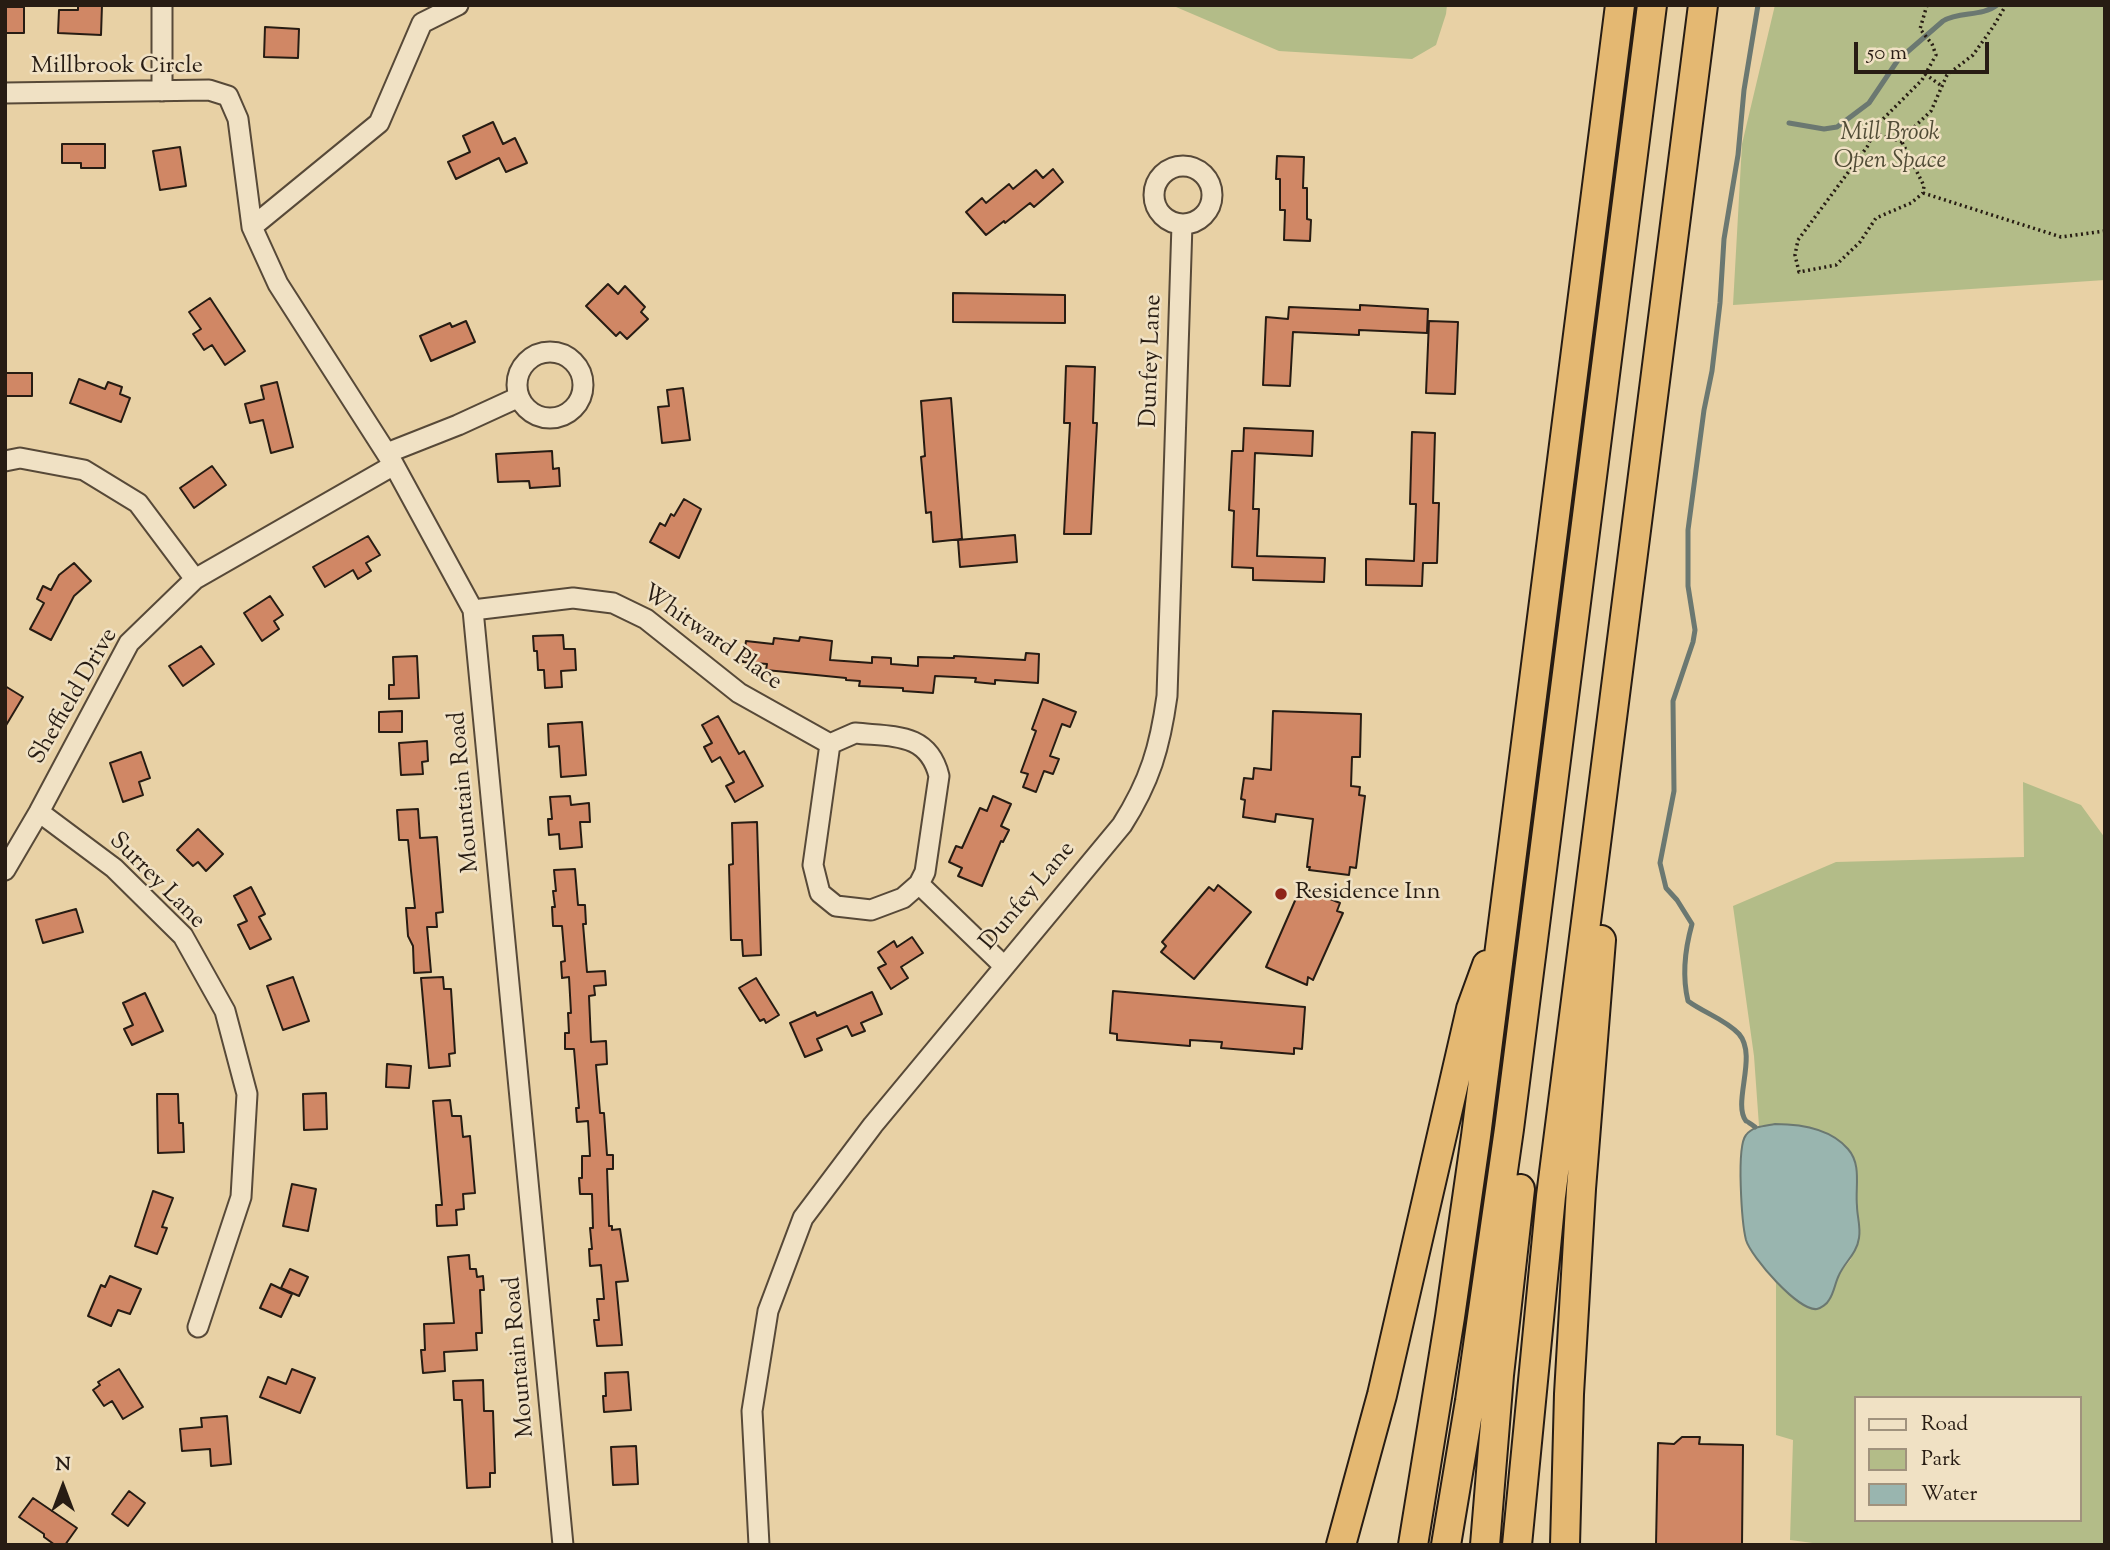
<!DOCTYPE html>
<html>
<head>
<meta charset="utf-8">
<style>
  body { margin:0 }
  #map { position:relative; width:2110px; height:1550px; overflow:hidden; background:#e8d1a5; font-family:"Sorts Mill Goudy",serif }
  canvas { display:block }
  .frame { position:absolute; inset:0; border:7px solid #271c13; pointer-events:none }
  .legend { position:absolute; left:1854px; top:1396px; width:228px; height:126px; box-sizing:border-box; background:#f0e1c4; border:2px solid #a0927d; margin:0; padding:9px 12px; list-style:none; font-size:21px; color:#271c13 }
  .legend li { display:flex; align-items:center; gap:14px; height:35px }
  .legend b { width:35px; border:2px solid #a0927d }
  .north { position:absolute; left:28px; top:1452px; width:70px; height:70px; -webkit-text-stroke:5px #f0e1c4; paint-order:stroke; rotate:0deg; font-size:19px; font-weight:700; line-height:28px; text-align:center; color:#271c13 }
  .north::after { content:''; display:block; margin:auto; width:24px; height:32px; background:#271c13; clip-path:polygon(50% 0,100% 100%,50% 72%,0 100%) }
  .scale { position:absolute; left:1854px; top:42px; width:135px; height:32px; box-sizing:border-box; border:4px solid #271c13; border-top:0; padding-left:9px; font-size:21px; line-height:24px; white-space:nowrap; color:#271c13; -webkit-text-stroke:5px #f0e1c4; paint-order:stroke }
</style>
</head>
<body>
<div id="map">
<canvas width="2110" height="1550"></canvas>
<div class="frame"></div>
<ul class="legend">
<li><b style="height:9px;background:#f0e1c4"></b>Road</li>
<li><b style="height:19px;background:#b3bc88"></b>Park</li>
<li><b style="height:19px;background:#99b5af"></b>Water</li>
</ul>
<div class="north">N</div>
<div class="scale">50 m</div>
</div>
<script>
const ctx = document.querySelector('canvas').getContext('2d');
ctx.lineJoin = 'round';
function fillPath(path, color) { ctx.fillStyle = color; ctx.fill(path, 'evenodd'); }
function strokePath(path, color, width, dash) { ctx.strokeStyle = color; ctx.lineWidth = width; ctx.lineCap = dash ? 'butt' : 'round'; ctx.setLineDash(dash || []); ctx.stroke(path); }
function label(font, color, halo, rows, align = 'center') {
  ctx.font = font + ' "Sorts Mill Goudy",serif'; ctx.lineWidth = 5; ctx.setLineDash([]); ctx.textBaseline = 'middle'; ctx.strokeStyle = halo; ctx.fillStyle = color; for (const [text, x, y, turn = 0] of rows) {
    ctx.save(); ctx.translate(x, y); ctx.rotate((+turn || 0) * Math.PI / 180); ctx.textAlign = isNaN(turn) ? turn : align; if (halo) ctx.strokeText(text, 0, 0); ctx.fillText(text, 0, 0); ctx.restore();
  }
}
fillPath(new Path2D(`
  M1168 5H1447L1446 14 1436 45 1412 59 1279 51 1176 7Z
  M1775 5H2105V280L1733 305 1742 144Z
  M2023 782 2081 805 2105 838V1545H1828L1790 1540 1793 1440 1776 1435V1281L1784 1289 1829 1301 1840 1273 1851 1259 1860 1229 1857 1208V1178L1788 1124 1759 1126 1754 1056 1733 906 1836 862 2024 857ZM1856 1398H2080V1520H1856Z`), '#b3bc88');
const water = new Path2D(`
  M1775 1124C1801 1124 1830 1128 1848 1149 1862 1165 1855 1187 1857 1206 1857 1216 1861 1227 1859 1238 1857 1253 1845 1262 1839 1275 1835 1283 1834 1293 1829 1300 1827 1304 1821 1308 1817 1309 1799 1312 1751 1257 1746 1240 1742 1224 1736 1147 1746 1135 1753 1126 1764 1126 1775 1124Z`);
fillPath(water, '#99b5af');
strokePath(water, '#6b7871', 2);
strokePath(new Path2D(`
  M1789 123 1824 129 1837 127 1869 103 1898 60 1943 21C1959 11 1982 17 1997 5
  M1755 1127C1755 1127 1747 1121 1746 1121 1732 1103 1758 1056 1739 1034 1725 1019 1704 1013 1688 1001 1682 976 1685 949 1692 924L1677 900 1666 888 1660 863 1674 791 1673 701 1693 642 1695 630 1688 586V530L1704 410 1712 371 1720 303 1724 239 1738 155 1744 90 1758 5`), '#6b7871', 5);
const building = new Path2D(`
  M78 5H102L101 35 58 33 59 10H78Z
  M5 7H24V33H5Z
  M265 27 299 29 298 58 264 57Z
  M493 122 503 144 515 138 527 163 506 172 499 158 456 179 448 162 470 152 463 136Z
  M62 144H105V168H81V163H62Z
  M180 147 186 186 160 190 153 151Z
  M1277 156 1304 157 1303 188H1307V219L1311 220 1310 241 1284 240 1285 210H1280V179H1276Z
  M1053 169 1063 182 1034 207 1030 203 1005 223 1004 221 986 235 966 212 982 198 986 203 1009 184 1013 189 1036 170 1043 178Z
  M608 284 618 294 625 286 645 307 641 312 648 319 627 339 620 332 616 336 586 306Z
  M953 293 1065 295V323L953 322Z
  M210 298 245 351 225 365 212 345 204 350 193 334 201 329 189 312Z
  M1360 305 1428 309 1427 333 1359 330V335L1293 332 1290 386 1263 385 1266 317 1288 319 1289 307 1360 310Z
  M466 321 475 342 431 361 420 336 450 323 452 327Z
  M1429 321 1458 322 1455 394 1426 393Z
  M1066 366 1095 367 1093 423H1097L1091 534H1064L1070 423H1064Z
  M5 373H32V396H5Z
  M79 379 105 389 108 382 122 387 120 394 130 398 121 422 70 403Z
  M277 382 293 447 271 453 263 420 250 423 245 404 264 399 261 386Z
  M683 388 690 440 662 443 658 407 669 406 667 390Z
  M951 398 962 539 933 542 931 512 926 513 921 457 925 456 921 401Z
  M1244 428 1313 431 1312 456 1255 453 1253 509H1259L1257 556 1325 558 1324 582 1253 580V568L1232 567 1234 511 1229 510 1232 451H1243Z
  M1412 432 1435 433 1433 503H1439L1437 563H1423L1422 586 1366 585V559L1414 561 1416 504H1410Z
  M552 451 553 469 559 468 560 486 530 488 529 481 498 482 496 454Z
  M212 466 226 485 194 508 180 488Z
  M684 499 701 509 679 558 650 542 660 523 665 526 671 514 674 516Z
  M1015 535 1017 562 960 567 958 540Z
  M368 536 380 555 366 563 371 571 358 579 353 570 325 587 313 567Z
  M74 563 91 581 74 596 51 640 30 629 44 603 37 599 43 586 51 590 59 575Z
  M270 596 283 615 274 621 279 629 262 641 244 613Z
  M563 635 564 649H575L576 670 561 671 562 687 545 688 544 670H538L537 651H534L533 636Z
  M800 637 832 641 830 660 872 663V657L891 658V664L918 666V657L954 658V656L1025 660 1026 653 1039 654 1038 683 995 680V684L975 682 976 678 935 676 933 693 903 691V688L859 686 860 681 846 680V678L766 670 767 664 743 662 746 641 773 644 774 638 799 641Z
  M201 646 214 664 183 686 169 666Z
  M417 656 419 698 389 699V685H394L393 657Z
  M5 686 23 697 5 727Z
  M1043 699 1076 712 1070 727 1062 724 1050 756 1059 759 1053 774 1044 771 1036 792 1023 787 1028 774 1021 772 1036 731 1032 729Z
  M402 711V732H379V712Z
  M1273 711 1361 714 1360 757H1352L1351 786 1360 787 1359 795 1365 796 1356 868 1350 867 1349 875 1309 870 1310 867H1307L1313 819 1276 814 1275 822 1243 817 1245 800 1241 799 1244 778 1253 779 1254 768 1271 770Z
  M718 716 739 754 744 751 763 786 735 802 726 786 734 782 720 757 712 762 704 747 712 743 702 725Z
  M582 722 586 775 561 777 559 746 549 747 548 724Z
  M427 741 428 761 422 762 423 774 401 775 399 743Z
  M141 752 150 778 139 782 143 795 123 802 110 763Z
  M570 796 571 805 589 803 590 822H580L582 847 560 849 559 834 549 835 548 819H552L550 797Z
  M993 796 1011 804 1001 826 1009 830 1003 842 1001 841 982 886 958 876 962 868 949 862 956 846 962 848 980 808 987 811Z
  M418 809 420 838 437 837 443 912 436 913 437 927H427L431 972 414 973 413 946 408 936 406 908H415L411 871 408 840H399L397 810Z
  M757 822 761 955 743 956 742 940H731L729 865 733 864 732 823Z
  M198 829 223 854 206 871 198 862 193 866 177 850Z
  M575 869 578 905H585L586 924H583L587 972 605 971 606 985 594 986 595 995 589 996 591 1042 606 1041 607 1064 596 1065 600 1113H604L607 1155H613V1169H607L609 1226H612V1230L620 1229 628 1281 616 1282 622 1345 597 1346 594 1320H599L597 1299H604L601 1265 590 1266 589 1249H592L590 1228H593L592 1194H580L579 1178H582V1156H590L588 1121 577 1122 576 1108H579L574 1049H565V1033H569L568 1013H571L569 977 562 978 561 962 565 961 562 926H553L552 907H555L553 891H556L554 870Z
  M1218 885 1251 912 1194 979 1161 952 1166 946 1162 942 1209 887 1214 891Z
  M251 887 265 914 259 917 271 939 250 949 238 925 247 921 234 896Z
  M1301 887 1340 903 1337 911 1343 913 1313 980 1308 977 1307 985 1266 967Z
  M76 909 83 932 43 943 36 920Z
  M912 937 923 953 901 967 908 978 891 989 878 968 886 964 878 952 894 941 897 947Z
  M293 977 309 1021 283 1030 267 986Z
  M443 977 444 989H451L455 1053 449 1054 450 1066 429 1068 421 978Z
  M756 978 779 1015 766 1023 764 1019 760 1021 739 988Z
  M1113 991 1305 1007 1302 1049 1294 1048V1054L1221 1048 1222 1042 1190 1040V1046L1117 1040V1034L1110 1033Z
  M872 992 882 1014 861 1023 865 1031 852 1036 847 1026 817 1039 822 1050 805 1057 790 1023 815 1012 817 1016Z
  M145 993 163 1031 132 1045 124 1029 133 1025 123 1003Z
  M387 1064 411 1066 409 1088 386 1087Z
  M326 1093 327 1129 304 1130 303 1094Z
  M157 1094H178L179 1123H183L184 1152 158 1153Z
  M450 1100 452 1116H461L463 1137 470 1136 475 1193 463 1194 464 1209 456 1210 457 1225 437 1226 436 1205H442L433 1101Z
  M292 1184 316 1189 308 1231 283 1226Z
  M153 1191 173 1198 162 1227 167 1228 157 1254 135 1246Z
  M469 1255 470 1269H476L477 1277 483 1276 484 1290H480L482 1333H476L477 1350 444 1352 445 1371 423 1373 421 1350H425L424 1324 454 1323 448 1257Z
  M290 1269 308 1277 299 1296 281 1288Z
  M110 1276 141 1289 130 1314 118 1310 111 1326 88 1316 101 1285 105 1287Z
  M271 1284 292 1294 281 1317 260 1308Z
  M119 1369 143 1407 123 1419 112 1401 104 1406 93 1390 100 1385 98 1382Z
  M292 1369 315 1378 300 1413 260 1397 268 1377 286 1384Z
  M628 1372 631 1410 604 1412 603 1396H606L605 1373Z
  M483 1380 484 1411H493L495 1473H490V1487L467 1488 462 1400H454L453 1381Z
  M227 1416 231 1464 211 1466 210 1449 182 1451 180 1429 202 1427 201 1418Z
  M1682 1437H1700L1699 1444 1743 1445 1742 1545H1656L1658 1443 1674 1444Z
  M636 1446 638 1484 613 1485 611 1447Z
  M129 1491 145 1503 128 1526 112 1514Z
  M33 1498 77 1528 65 1545H55L44 1537V1534L19 1517Z`);
fillPath(building, '#d08765');
strokePath(building, '#271c13', 2);
const minor = new Path2D(`
  M162 5V91
  M5 93 209 90 228 96 238 119 252 227 278 284 394 465 473 610 563 1545
  M1154 195a29 29 0 1 1 58 0a29 29 0 1 1-58 0Z
  M252 227 379 123 422 23 458 5
  M517 385a33 33 0 1 1 66 0a33 33 0 1 1-66 0Z
  M387 453 458 425 519 397
  M5 461 20 458 84 470 138 503 195 579
  M473 610 573 598 613 603 646 619 739 693 830 744
  M855 733C893 737 928 732 939 776L925 872 919 884 903 898 871 910 836 906 820 893 813 865 830 744Z
  M39 812 114 868 183 936 225 1011 247 1094 241 1197 198 1327
  M5 870 39 812 129 643 195 579 394 465
  M919 884 1004 966
  M759 1545 752 1411 768 1311 803 1218 873 1125 1122 825C1150 781 1160 747 1167 696L1182 224`);
const highway = new Path2D(`
  M1341 1545 1382 1395 1471 1009 1487 965
  M1413 1545 1450 1317 1476 1136 1620 5
  M1446 1545 1470 1401 1509 1129 1652 5
  M1485 1545 1499 1375 1520 1189
  M1517 1545 1551 1196 1703 5
  M1565 1545 1569 1394 1581 1189 1601 940`);
strokePath(minor, '#574938', 23);
strokePath(highway, '#271c13', 32);
strokePath(new Path2D(`
  M1927 5 1920 29 1932 44 1936 55 1922 80 1879 123 1867 147 1798 240 1795 255 1799 272 1836 265 1860 242 1876 218 1911 203 1923 193 1924 186 1902 142 1910 131 1931 111 1947 75 1973 55 1993 27 2006 5
  M1925 74 1943 87
  M1874 133 1902 142
  M1923 193 2061 237 2105 231`), '#271c13', 3.5, [2, 3.5]);
strokePath(minor, '#f0e1c4', 19);
strokePath(highway, '#e4b872', 28);
for (const [x, y, r, color] of [
  [1281,894,7,"#8f2418"]
]) { const dot = new Path2D(); dot.arc(x, y, r, 0, 2 * Math.PI); ctx.fillStyle = color; ctx.fill(dot); strokePath(dot, '#f0e1c4', 2.5); }
label('24px', '#271c13', '#f0e1c4', [
  ["Millbrook Circle",117,68],
  ["Dunfey Lane",1153,361,-88],
  ["Whitward Place",711,639,35],
  ["Sheffield Drive",75,697,-60],
  ["Mountain Road",466,792,-95],
  ["Surrey Lane",156,882,45],
  ["Dunfey Lane",1029,897,-50],
  ["Mountain Road",521,1357,-95]
]);
label('italic 24px', '#514c36', '#f0e1c4', [
  ["Mill Brook",1890,135],
  ["Open Space",1890,163]
]);
label('24px', '#271c13', '#f0e1c4', [
  ["Residence Inn",1295,894]
], 'left');
</script>
</body>
</html>
